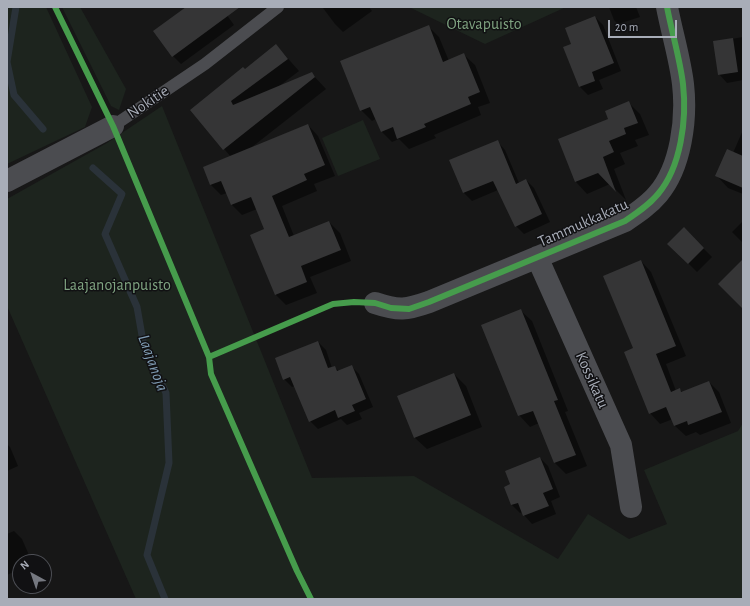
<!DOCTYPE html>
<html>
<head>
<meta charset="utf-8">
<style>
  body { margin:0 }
  #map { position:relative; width:750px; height:606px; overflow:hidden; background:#171717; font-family:"Alegreya Sans",sans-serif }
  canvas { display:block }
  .frame { position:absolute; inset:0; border:8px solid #a8adb8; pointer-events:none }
  .north { position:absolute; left:12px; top:554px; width:40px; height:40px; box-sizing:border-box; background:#111113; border:1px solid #4d4f55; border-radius:50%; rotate:320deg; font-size:11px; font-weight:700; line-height:16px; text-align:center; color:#a8adb8 }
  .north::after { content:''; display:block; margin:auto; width:14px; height:18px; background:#757880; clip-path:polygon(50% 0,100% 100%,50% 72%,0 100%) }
  .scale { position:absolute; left:608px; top:20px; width:69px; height:18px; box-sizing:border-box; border:2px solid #a8adb8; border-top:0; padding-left:5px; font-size:12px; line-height:14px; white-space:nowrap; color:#a8adb8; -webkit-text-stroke:3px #111113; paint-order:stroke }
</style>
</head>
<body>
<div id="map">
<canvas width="750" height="606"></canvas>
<div class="frame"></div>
<div class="north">N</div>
<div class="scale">20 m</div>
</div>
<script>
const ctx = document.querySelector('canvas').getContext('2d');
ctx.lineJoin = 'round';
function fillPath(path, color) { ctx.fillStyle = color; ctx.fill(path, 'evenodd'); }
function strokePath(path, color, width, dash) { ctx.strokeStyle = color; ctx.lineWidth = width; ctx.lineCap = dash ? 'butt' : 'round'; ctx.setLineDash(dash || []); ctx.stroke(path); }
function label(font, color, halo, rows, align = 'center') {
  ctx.font = font + ' "Alegreya Sans",sans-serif'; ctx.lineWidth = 3; ctx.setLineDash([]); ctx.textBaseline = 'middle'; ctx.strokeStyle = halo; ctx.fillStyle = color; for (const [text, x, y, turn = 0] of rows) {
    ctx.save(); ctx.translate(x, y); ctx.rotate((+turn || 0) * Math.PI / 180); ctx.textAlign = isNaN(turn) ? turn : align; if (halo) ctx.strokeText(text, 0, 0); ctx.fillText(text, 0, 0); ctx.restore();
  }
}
fillPath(new Path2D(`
  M7 7H46L92 107 85 127 7 164Z
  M62 7H80L126 89 119 110 111 106Z
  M409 7H566L485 44Z
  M162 106 312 478 414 476 558 559 588 514 629 539 667 524 644 470 738 431 743 423V599H136L7 306V199L107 143Z
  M363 120 380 159 338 176 322 138Z`), '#1d241e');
fillPath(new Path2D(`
  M187 7H221L234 25 181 64 173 56Z
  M325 7H369L372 11 343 32 335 24 323 8Z
  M609 7H636L640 17 618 24 614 20Z
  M595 17 603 25 621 71 599 80 603 89 588 95 580 87 564 48 573 44Z
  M428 26 439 37 449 61 464 55 475 65 490 103 478 107 481 115 434 135 436 138 409 149 399 139 392 142 381 131 376 119 372 121 361 110Z
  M743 37V80L727 83 719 74 714 42Z
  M276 45 299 71 278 87 312 74 326 89 252 147 308 125 318 136 335 176 314 184 317 191 282 206 294 236 329 222 340 233 351 261 310 277 317 293 286 305 276 295 252 235 266 229 257 209 242 215 232 205 227 193 221 195 211 185 231 157 191 110 245 70Z
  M628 102 640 114 649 135 635 140 638 146 620 153 625 164 614 169 626 200 610 184 587 194 576 182 559 140 609 119Z
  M743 130V194L728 188 717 176 733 153Z
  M497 141 505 150 519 183 526 180 534 188 550 222 524 234 516 226 498 190 472 201 463 192Z
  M743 221V243L732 232Z
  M684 229 712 257 697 272 669 244Z
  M641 261 651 272 686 356 666 364 676 391 680 390 682 392 709 382 719 392 731 423 700 435 696 432 686 436 675 426 673 419 660 424 650 413 634 349Z
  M520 310 532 321 568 411 565 412 587 466 566 474 555 463 539 423 530 427 519 415Z
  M318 342 326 350 332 368 334 367 339 371 351 366 359 374 373 407 359 413 362 419 347 425 341 419 318 429 310 421 295 386 292 387 284 379Z
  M454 374 466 386 482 427 427 449 415 438 398 397Z
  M7 444 10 447 18 466 7 471Z
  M540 458 548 466 560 497 551 501 556 514 532 524 524 515 523 512 520 513 512 505 505 487 511 484Z
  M14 531 22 539 32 562H20V569L7 575V534Z`), '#0007');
strokePath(new Path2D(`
  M7 62 14 95 43 129
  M7 62 16 7
  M93 168 122 194 105 234 137 307 144 347 166 393 169 463 147 555 165 599`), '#2a3239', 7);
fillPath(new Path2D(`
  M186 7H240L172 57 153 31Z
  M595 16 614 63 592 72 595 81 579 87 563 47 571 44 565 28Z
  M429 25 443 62 464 53 480 92 468 97 471 104 424 124 426 127 397 139 393 127 381 132 370 107 360 111 340 61Z
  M733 38 738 72 718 75 713 41Z
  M276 44 288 59 231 101 233 105 312 72 315 77 223 150 190 110 243 67 245 69Z
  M629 101 638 123 624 128 626 134 609 141 614 152 603 157 616 192 598 173 575 182 558 139 608 119 605 111Z
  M308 124 325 165 304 174 307 180 272 196 289 237 329 221 341 250 301 266 307 282 275 295 250 235 264 229 251 197 231 205 221 181 210 185 203 167Z
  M498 140 516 184 526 179 542 214 515 227 493 181 463 193 449 160Z
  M727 149 743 156V188L715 176Z
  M684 227 704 248 688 264 667 244Z
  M743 259V309L718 284Z
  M641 260 676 346 656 354 671 392 680 388 681 392 709 381 722 412 688 425 687 421 674 426 666 407 649 414 624 352 633 348 603 276Z
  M521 309 558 400 554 401 576 455 554 463 533 411 518 416 481 325Z
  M318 341 328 368 335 366 337 371 352 365 366 399 352 405 355 411 338 418 335 410 309 422 290 377 283 380 275 358Z
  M454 373 471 415 414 438 397 396Z
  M540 457 553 489 543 493 549 506 523 516 518 503 511 505 504 487 510 484 505 471Z`), '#353536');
strokePath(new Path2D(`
  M113 126 205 64 278 7`), '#4b4c50', 12);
strokePath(new Path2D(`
  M7 181 113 126
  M537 257 621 445 631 507
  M375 303C399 311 406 310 429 302L625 221C637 213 649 205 658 194 681 167 687 119 683 84 680 59 672 33 667 7`), '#4b4c50', 22);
strokePath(new Path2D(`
  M55 7 113 126 209 357 211 374 297 571 311 599
  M209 357 333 304 354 302 375 303 391 308 409 309 429 302 625 221C637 213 649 205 658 194 681 167 687 119 683 84 680 59 672 33 667 7`), '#469c4c', 6);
label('16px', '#7fa381', '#111113', [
  ["Otavapuisto",484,24],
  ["Laajanojanpuisto",117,285]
]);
label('16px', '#a8adb8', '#111113', [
  ["Nokitie",148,102,-34],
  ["Tammukkakatu",583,223,-24],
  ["Kossikatu",592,380,66]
]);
label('italic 17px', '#7f9bb3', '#111113', [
  ["Laajanoja",153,363,70]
]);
</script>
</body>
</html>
